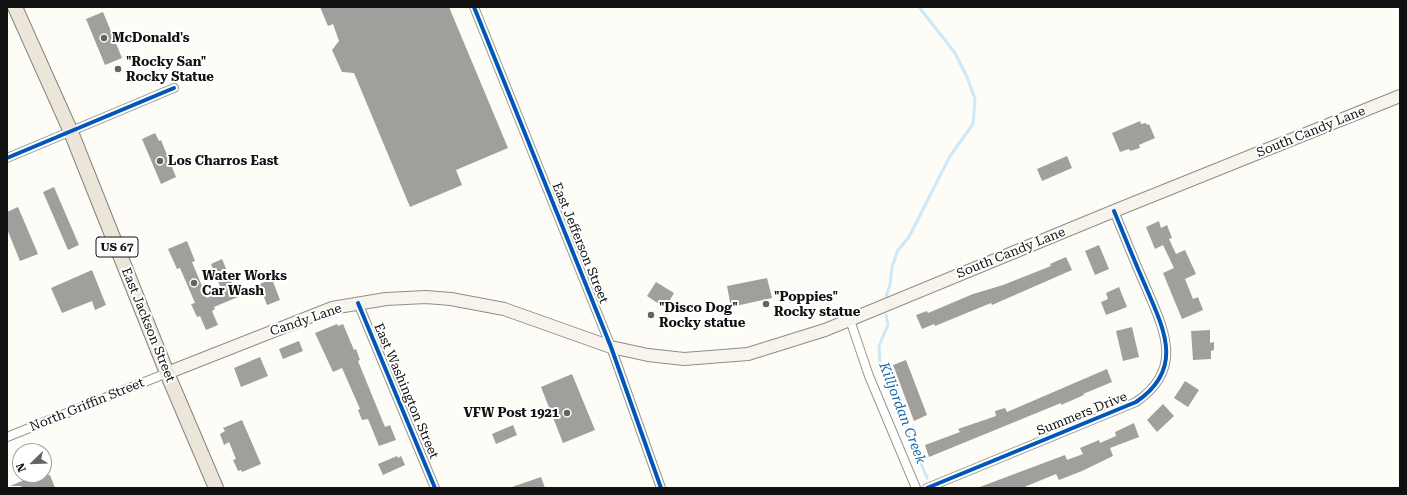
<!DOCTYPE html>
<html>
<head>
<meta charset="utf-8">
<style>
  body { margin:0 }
  #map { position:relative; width:1407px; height:495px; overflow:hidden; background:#fdfcf7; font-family:"Roboto Serif",serif }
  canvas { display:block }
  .frame { position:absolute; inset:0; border:8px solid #111; pointer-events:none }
  .north { position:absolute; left:12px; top:443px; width:40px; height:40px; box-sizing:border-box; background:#fff; border:1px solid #a0a0a0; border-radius:50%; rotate:247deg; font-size:11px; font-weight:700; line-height:16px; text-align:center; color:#111 }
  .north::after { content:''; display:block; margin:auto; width:14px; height:18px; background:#646362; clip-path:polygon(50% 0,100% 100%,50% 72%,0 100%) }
</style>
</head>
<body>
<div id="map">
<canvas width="1407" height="495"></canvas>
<div class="frame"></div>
<div class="north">N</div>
</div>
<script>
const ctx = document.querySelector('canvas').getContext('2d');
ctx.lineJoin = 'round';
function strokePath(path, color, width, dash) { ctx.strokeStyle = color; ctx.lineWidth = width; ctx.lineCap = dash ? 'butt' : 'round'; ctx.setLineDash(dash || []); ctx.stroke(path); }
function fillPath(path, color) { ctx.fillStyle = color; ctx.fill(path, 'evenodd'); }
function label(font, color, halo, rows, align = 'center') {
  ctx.font = font + ' "Roboto Serif",serif'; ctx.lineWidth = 4; ctx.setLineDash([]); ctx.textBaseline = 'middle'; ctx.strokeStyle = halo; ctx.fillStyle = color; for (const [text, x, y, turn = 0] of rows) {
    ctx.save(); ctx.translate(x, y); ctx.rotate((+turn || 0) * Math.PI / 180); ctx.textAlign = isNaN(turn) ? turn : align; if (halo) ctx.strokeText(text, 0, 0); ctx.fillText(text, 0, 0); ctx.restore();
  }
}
strokePath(new Path2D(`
  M886 297 890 285 892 267 898 250 909 237 950 156 973 124 975 99 967 77 955 53 919 7
  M886 315 888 325 879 346 880 363 927 478`), '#cde8f7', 3);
fillPath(new Path2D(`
  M320 7H449L508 148 456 170 462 185 410 207 354 73 342 72 332 50 339 41 333 24 328 26Z
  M103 12 122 58 105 65 86 19Z
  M1140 121 1141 124 1146 123 1147 125 1149 124 1155 138 1139 145 1140 148 1130 151 1129 149 1120 152 1112 133Z
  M155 133 159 141 161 140 176 177 161 184 142 139Z
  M1067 156 1072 168 1042 181 1037 169Z
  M54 187 79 245 68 250 43 192Z
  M18 207 38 254 20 261 7 229V212Z
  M1159 221 1161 228 1167 225 1172 238 1169 239 1176 254 1185 250 1196 274 1185 279 1193 299 1198 297 1203 310 1182 319 1163 273 1174 268 1163 245 1155 249 1146 227Z
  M187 241 195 261 192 262 207 298 222 291 211 264 222 259 238 297 214 307 215 309 212 311 218 325 206 330 200 316 197 317 191 304 195 303 180 268 177 269 168 249Z
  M1099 245 1109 269 1095 275 1085 251Z
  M1066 257 1072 270 992 305 991 303 935 326 934 324 922 329 916 315 927 311 928 313 973 294 1003 285 1051 266 1050 264Z
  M92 270 106 305 95 310 92 301 62 313 51 288Z
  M767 278 772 298 731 307 727 286Z
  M272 279 280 300 267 305 262 292 258 294 255 286Z
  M656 282 674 293 665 308 647 296Z
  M1119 287 1127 307 1106 315 1101 302 1108 299 1106 293Z
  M337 324 338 326 343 324 354 350 356 349 360 360 358 361 385 427 390 425 396 440 379 446 368 419 362 420 358 410 360 409 342 368 333 372 315 333Z
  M1132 327 1139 357 1123 361 1116 331Z
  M1210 330V343L1214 342V350L1211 351V359L1193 360 1191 331Z
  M299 341 303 351 283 359 279 349Z
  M260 357 268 376 241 387 234 368Z
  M906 360 927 415 914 421 893 365Z
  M1107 369 1112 382 1083 394 1084 395 1061 405V403L929 457 925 445 960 432 958 429 996 416 995 411 1005 408 1007 412Z
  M572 374 595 430 563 443 541 387Z
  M1185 381 1199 390 1188 407 1174 398Z
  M1163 404 1174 416 1157 432 1147 420Z
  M242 420 261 464 242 472 241 470 238 471 233 460 236 459 229 442 224 445 220 434 225 431 223 428Z
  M1134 423 1139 437 1110 448 1113 456 1082 471 1059 480 1056 474 1022 488H977L1065 455 1067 460 1083 454 1080 448 1099 440 1100 443 1116 436 1115 432Z
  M513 425 517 435 496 444 492 434Z
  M397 456 398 458 401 456 405 465 383 475 378 464Z
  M36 475H50L55 488H22L21 486H10Z
  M541 477 545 488H512V487Z`), '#a19f9c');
const minor = new Path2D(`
  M474 7 611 347 661 488
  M7 158 174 88
  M358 303 435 488
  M850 320 869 376 916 488
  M7 437 167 373
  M927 488 1136 402C1186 368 1163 328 1145 285 1134 260 1124 235 1114 211`);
const secondary = new Path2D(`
  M167 373 332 308 386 299 426 297 451 299 504 309 611 347 648 355 684 359 748 354 825 330 1114 211 1400 96`);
const trunk = new Path2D(`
  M15 7 71 132 167 373 216 488`);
strokePath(minor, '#979795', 10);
strokePath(secondary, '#8e8d8b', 14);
strokePath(trunk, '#858482', 16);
strokePath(minor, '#fffffe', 8);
strokePath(secondary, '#f6f4eb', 12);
strokePath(trunk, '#ece5da', 14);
strokePath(new Path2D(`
  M474 7 611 347 661 488
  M7 158 174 88
  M358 303 435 488
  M927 488 1136 402C1186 368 1163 328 1145 285 1134 260 1124 235 1114 211`), '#0057b8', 4);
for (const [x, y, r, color] of [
  [104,38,4,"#646362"],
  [118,69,4,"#646362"],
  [160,161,4,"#646362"],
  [194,283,4,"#646362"],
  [766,304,4,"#646362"],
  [651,315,4,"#646362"],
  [567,413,4,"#646362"]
]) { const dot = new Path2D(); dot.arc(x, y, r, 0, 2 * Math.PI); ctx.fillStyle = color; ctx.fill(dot); strokePath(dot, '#fff', 1.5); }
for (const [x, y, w] of [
  [117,247,42]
]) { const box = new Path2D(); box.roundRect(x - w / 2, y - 10, w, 20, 3); ctx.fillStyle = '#fff'; ctx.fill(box); strokePath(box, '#111', 1); }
label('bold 12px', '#111', null, [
  ["US 67",117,247]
]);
label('bold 13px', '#111', '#fff', [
  ["McDonald's",112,38],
  ["\"Rocky San\"",126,62],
  ["Rocky Statue",126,77],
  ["Los Charros East",168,161],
  ["Water Works",202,276],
  ["Car Wash",202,291],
  ["\"Poppies\"",774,297],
  ["Rocky statue",774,312],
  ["\"Disco Dog\"",659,308],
  ["Rocky statue",659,323],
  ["VFW Post 1921",559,413,"right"]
], 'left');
label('13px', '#111', '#fff', [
  ["South Candy Lane",1311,132,-22],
  ["East Jefferson Street",580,243,68],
  ["South Candy Lane",1011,253,-22],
  ["Candy Lane",306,320,-19],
  ["East Jackson Street",148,325,68],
  ["East Washington Street",406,391,67],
  ["North Griffin Street",87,405,-22],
  ["Summers Drive",1082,414,-22]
]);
label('italic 14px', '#1768a6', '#fff', [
  ["Killjordan Creek",902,413,69]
]);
</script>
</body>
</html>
